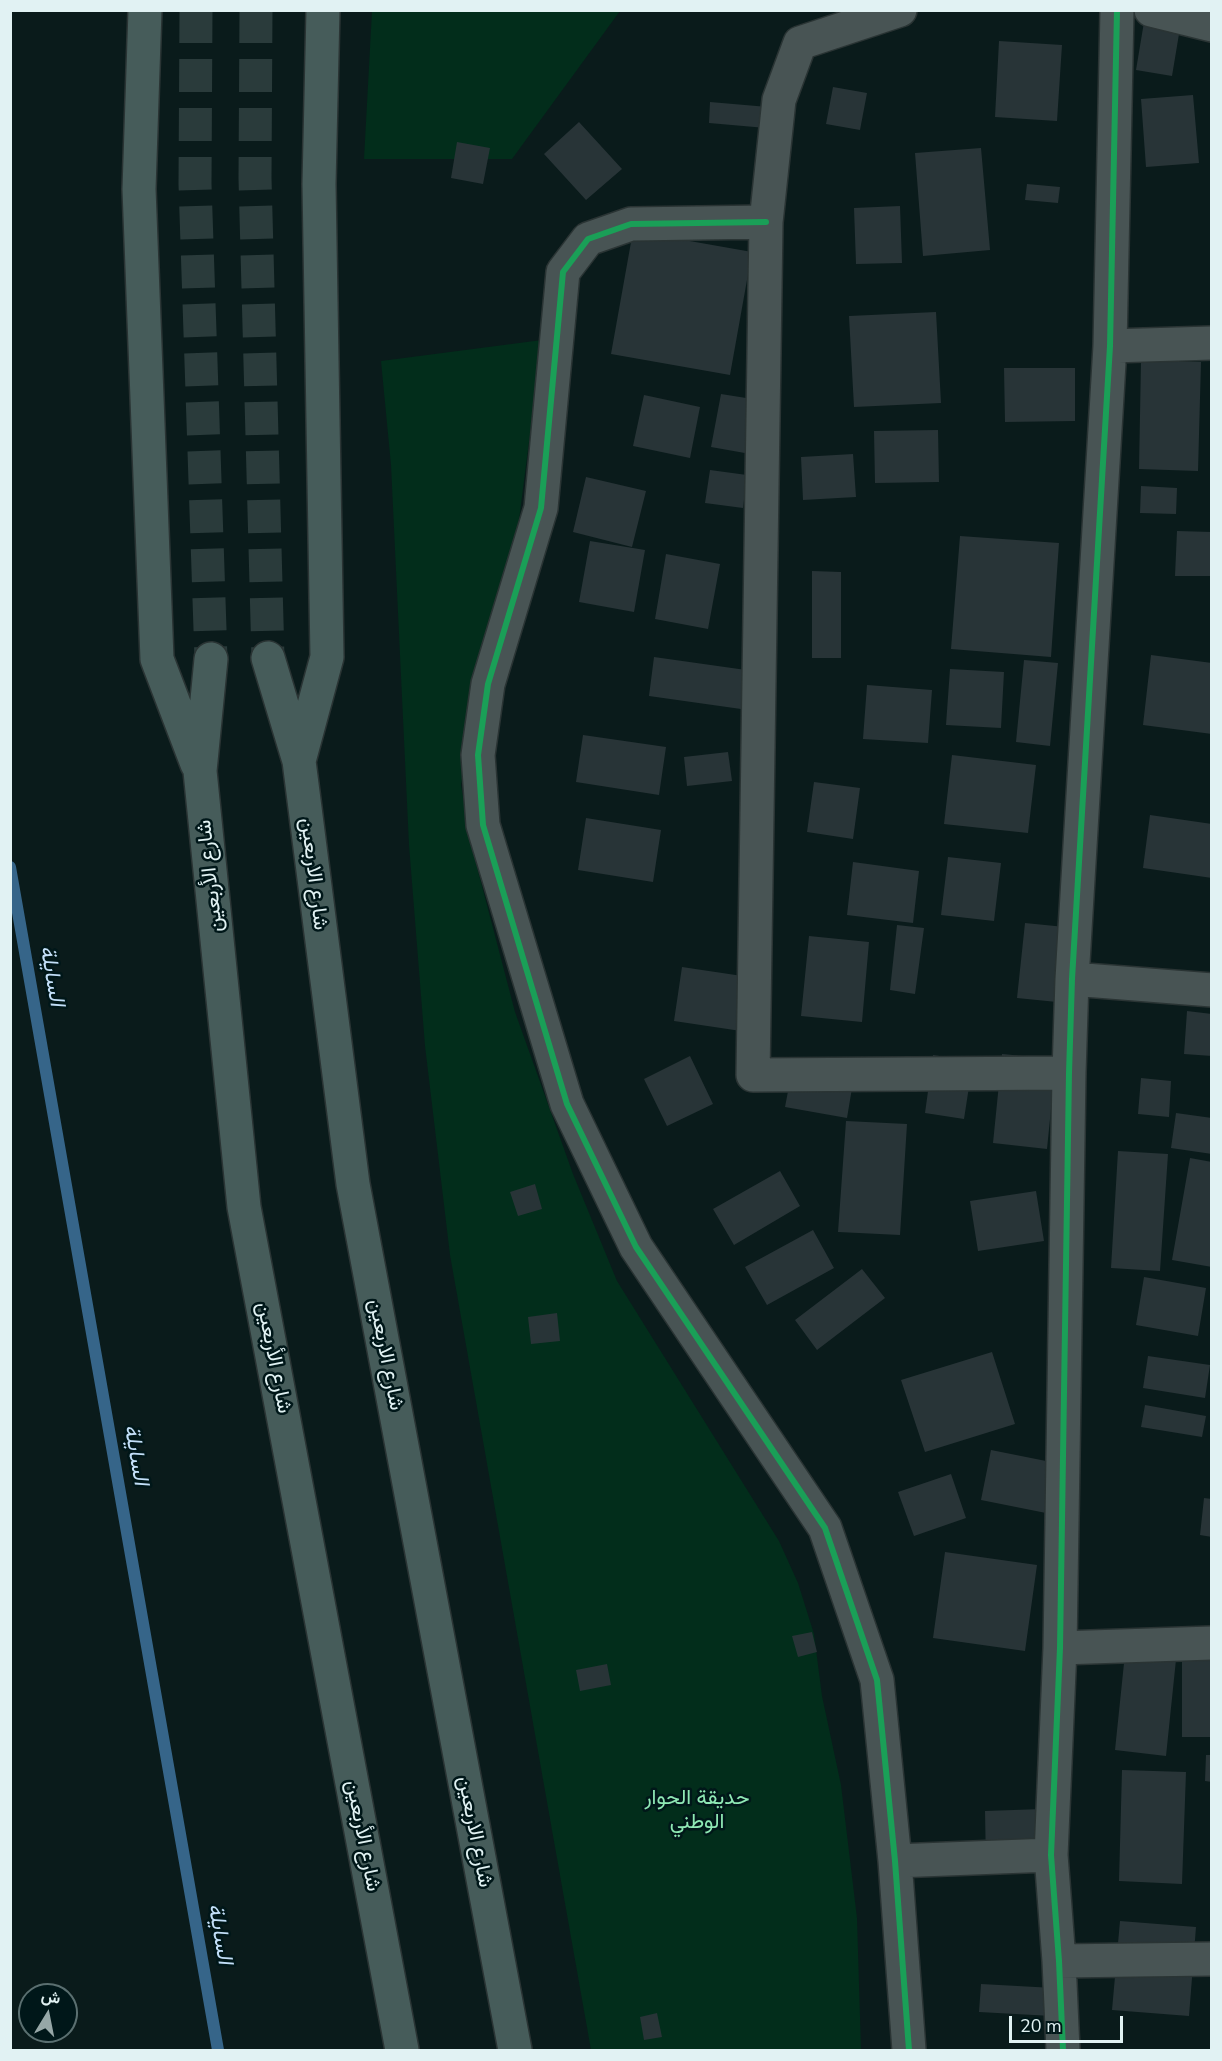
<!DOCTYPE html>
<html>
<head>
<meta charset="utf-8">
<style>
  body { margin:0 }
  #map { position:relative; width:1222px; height:2061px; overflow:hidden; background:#0a1b1b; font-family:"Nunito Sans",Vazirmatn,sans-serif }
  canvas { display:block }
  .frame { position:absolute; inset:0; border:12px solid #e1f2f3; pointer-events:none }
  .north { position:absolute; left:18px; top:1983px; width:60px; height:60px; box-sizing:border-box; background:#001719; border:2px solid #5a6f70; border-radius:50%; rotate:10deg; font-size:16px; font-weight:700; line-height:24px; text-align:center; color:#e1f2f3 }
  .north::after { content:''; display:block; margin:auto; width:21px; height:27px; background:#96a7a7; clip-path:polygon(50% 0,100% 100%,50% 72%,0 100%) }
  .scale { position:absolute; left:1009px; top:2016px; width:114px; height:27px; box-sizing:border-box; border:3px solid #e1f2f3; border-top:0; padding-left:8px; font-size:18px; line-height:21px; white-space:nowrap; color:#e1f2f3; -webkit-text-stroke:4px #001719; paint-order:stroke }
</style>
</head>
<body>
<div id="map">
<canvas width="1222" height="2061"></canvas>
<div class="frame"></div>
<div class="north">ش</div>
<div class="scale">20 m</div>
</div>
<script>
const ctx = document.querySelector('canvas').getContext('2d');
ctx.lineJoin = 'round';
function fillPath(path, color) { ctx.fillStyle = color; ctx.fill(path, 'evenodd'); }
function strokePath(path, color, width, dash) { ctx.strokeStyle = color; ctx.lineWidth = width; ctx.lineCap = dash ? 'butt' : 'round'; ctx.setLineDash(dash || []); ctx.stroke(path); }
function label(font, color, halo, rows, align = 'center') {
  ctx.font = font + ' "Nunito Sans",Vazirmatn,sans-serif'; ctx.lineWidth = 5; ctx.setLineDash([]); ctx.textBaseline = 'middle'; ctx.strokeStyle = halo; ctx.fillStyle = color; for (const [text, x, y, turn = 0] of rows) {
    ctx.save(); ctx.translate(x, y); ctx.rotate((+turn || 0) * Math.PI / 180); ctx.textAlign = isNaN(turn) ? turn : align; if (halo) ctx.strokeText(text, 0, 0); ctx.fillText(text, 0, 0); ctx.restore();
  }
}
fillPath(new Path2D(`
  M372 11H620L512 159H364Z
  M542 340 519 520 488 630 461 785 471 844 515 1012 573 1174 617 1281 779 1541 798 1583 814 1634 822 1696 841 1785 857 1918 861 2050H591L450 1255 425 1046 409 845 391 465 381 361Z`), '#022d1b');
strokePath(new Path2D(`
  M10 867 218 2050`), '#366589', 12);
fillPath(new Path2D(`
  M1146 10H1183L1172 76 1136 70Z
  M999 41 1062 45 1057 121 995 117Z
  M833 87 867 93 860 130 826 124Z
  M1193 95 1199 163 1146 167 1141 99Z
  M710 102 768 107 766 128 709 123Z
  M579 122 622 169 586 200 544 154Z
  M457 142 490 148 483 184 451 178Z
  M981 148 990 250 923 256 915 153Z
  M1027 184 1060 187 1058 203 1025 200Z
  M900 206 902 263 856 264 854 208Z
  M633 231 752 252 730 375 611 354Z
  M936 312 941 403 854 407 849 316Z
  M1141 361 1201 362 1198 471 1139 469Z
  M1004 368H1075V421L1005 422Z
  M721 394 765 401 756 455 711 447Z
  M644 395 700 407 690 458 633 446Z
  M938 430 939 482 875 483 874 431Z
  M853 454 856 497 803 500 801 457Z
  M710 470 747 475 743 508 705 503Z
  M586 477 646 491 632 547 573 532Z
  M1141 486 1177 488 1176 514 1140 513Z
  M1177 531 1212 532V576H1175Z
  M960 536 1059 543 1051 657 951 649Z
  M590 541 645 550 634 612 579 602Z
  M666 554 720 564 708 629 655 619Z
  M812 571 841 572V658H812Z
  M1151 655 1212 663V734L1143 725Z
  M654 657 746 670 741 709 649 696Z
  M1024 660 1058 663 1050 746 1016 742Z
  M950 669 1004 672 1001 728 946 725Z
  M867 685 932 690 928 743 863 739Z
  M583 735 666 747 659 795 576 782Z
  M728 752 732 781 687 786 684 757Z
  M952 755 1036 765 1028 833 944 824Z
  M814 782 860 788 853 839 807 832Z
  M1150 815 1212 824V878L1143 868Z
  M586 818 661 830 653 882 578 870Z
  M948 857 1001 863 994 921 941 915Z
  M853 862 919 871 913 923 847 915Z
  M1025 923 1065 927 1057 1002 1017 998Z
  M897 925 924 928 915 994 890 990Z
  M809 936 869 942 862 1022 801 1016Z
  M682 967 749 977 741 1031 674 1021Z
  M1187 1011 1212 1014V1056L1184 1054Z
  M1002 1054 1056 1059 1047 1149 993 1143Z
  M933 1055 973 1061 964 1119 925 1113Z
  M690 1056 713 1104 667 1126 644 1079Z
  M793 1065 854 1076 847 1118 785 1107Z
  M1141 1078 1171 1081 1169 1117 1138 1114Z
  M1176 1113 1212 1118V1154L1171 1148Z
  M846 1121 907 1124 900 1235 838 1232Z
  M1118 1151 1168 1154 1160 1271 1111 1268Z
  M1190 1158 1212 1162V1267L1172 1260Z
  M780 1171 800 1206 734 1245 713 1209Z
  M535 1184 542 1209 518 1216 510 1192Z
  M1036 1191 1044 1241 978 1251 970 1201Z
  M813 1230 834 1268 767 1305 745 1267Z
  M862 1269 885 1298 817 1350 795 1320Z
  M1144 1277 1206 1288 1198 1336 1136 1325Z
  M557 1313 560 1341 531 1344 528 1317Z
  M992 1352 1015 1424 925 1452 901 1380Z
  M1148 1356 1210 1365 1205 1398 1143 1388Z
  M1145 1405 1206 1416 1202 1437 1141 1427Z
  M991 1450 1061 1464 1051 1514 981 1500Z
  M951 1474 966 1518 914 1536 898 1492Z
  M1204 1498 1212 1499V1537L1200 1535Z
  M945 1552 1037 1565 1025 1651 933 1638Z
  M812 1632 817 1652 798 1657 792 1636Z
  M1126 1644 1177 1650 1166 1756 1115 1750Z
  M1182 1650H1212V1737H1182Z
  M607 1664 611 1685 580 1691 576 1670Z
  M1206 1755H1212V1782L1205 1781Z
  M1122 1770 1186 1772 1182 1884 1119 1881Z
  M1042 1809 1043 1863 986 1865 985 1811Z
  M1120 1921 1196 1927 1189 2016 1112 2010Z
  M981 1984 1054 1988 1052 2016 979 2012Z
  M657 2013 662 2037 644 2040 640 2017Z`), '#283437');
strokePath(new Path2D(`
  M196 10 195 184 211 659
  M256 10 255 178 268 658`), '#2a3b3b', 33, [33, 16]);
const minor = new Path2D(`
  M900 10 800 43 779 100 766 222 753 1075 1069 1073
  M1151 10 1212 25
  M766 222 631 224 588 239 563 272 541 508 488 684 478 755 483 825 567 1104 636 1247 825 1528 877 1680 895 1861 909 2050
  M1110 346 1212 343
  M1072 979 1212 990
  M1060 1648 1212 1643
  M895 1861 1051 1855
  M1059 1961 1212 1959
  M1063 2050 1059 1961 1051 1855 1060 1648 1069 1073 1072 979 1110 346 1117 10`);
const major = new Path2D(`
  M145 10 139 189 157 659 197 764
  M268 658 299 761 353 1184 515 2050
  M211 659 200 771 244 1207 402 2050
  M299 761 327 657 319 184 323 10`);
strokePath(minor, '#2a3434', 36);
strokePath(major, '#2a3434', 36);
strokePath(minor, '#485454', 33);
strokePath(major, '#465c5a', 33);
strokePath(new Path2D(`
  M766 222 631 224 588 239 563 272 541 508 488 684 478 755 483 825 567 1104 636 1247 825 1528 877 1680 895 1861 909 2050
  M1063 2050 1059 1961 1051 1855 1060 1648 1069 1073 1072 979 1110 346 1117 10`), '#1a9f57', 6);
label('21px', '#e1f2f3', '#001719', [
  ["شارع الاربعين",313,874,83],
  ["شارع الأربعين",211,876,-96],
  ["شارع الاربعين",385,1355,79],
  ["شارع الأربعين",273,1358,79],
  ["شارع الاربعين",474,1832,79],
  ["شارع الأربعين",362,1836,79]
]);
label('21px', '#8fe9b5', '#001719', [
  ["حديقة الحوار",697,1799],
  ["الوطني",697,1823]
]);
label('italic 22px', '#c3dff8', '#001719', [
  ["السايلة",51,976,80],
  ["السايلة",135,1455,80],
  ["السايلة",219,1934,80]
]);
</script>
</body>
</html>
